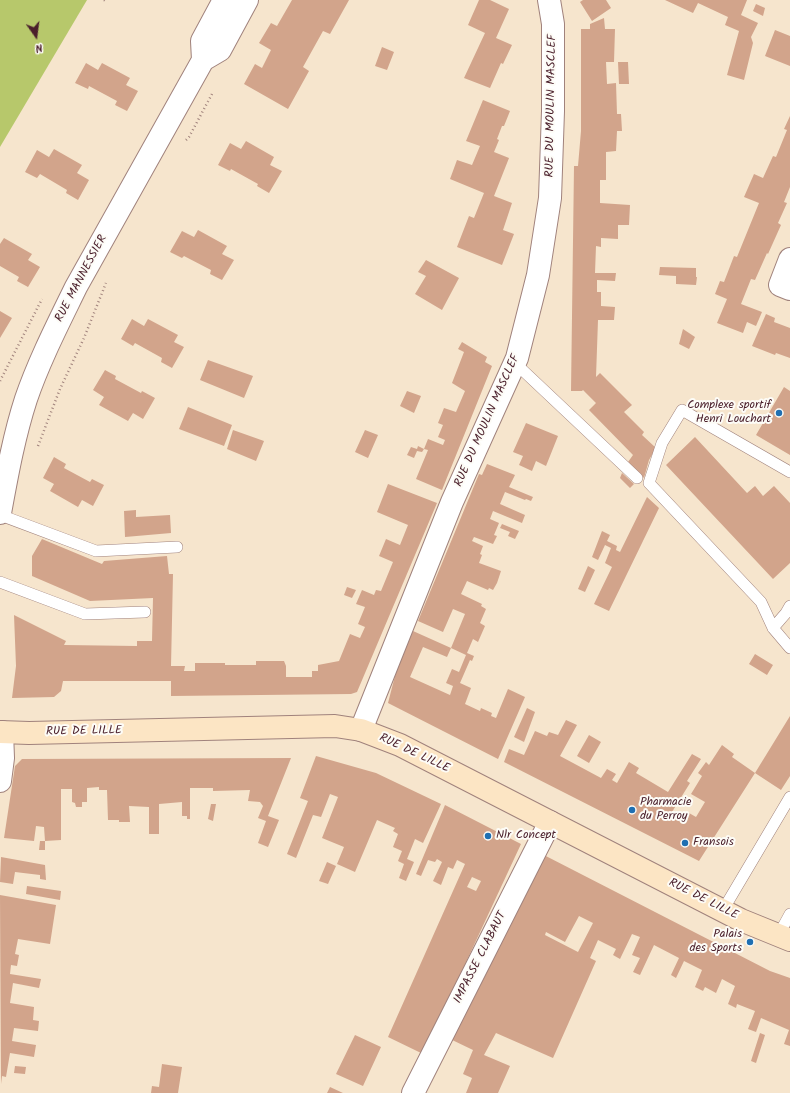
<!DOCTYPE html>
<html>
<head>
<meta charset="utf-8">
<style>
  body { margin:0 }
  #map { position:relative; width:790px; height:1093px; overflow:hidden; background:#f6e5cd; font-family:Kalam,sans-serif }
  canvas { display:block }
  .north { position:absolute; left:16px; top:16px; width:40px; height:40px; -webkit-text-stroke:3px #fdfcf7; paint-order:stroke; rotate:166deg; font-size:11px; font-weight:700; line-height:16px; text-align:center; color:#4a1f2b }
  .north::after { content:''; display:block; margin:auto; width:14px; height:18px; background:#4a1f2b; clip-path:polygon(50% 0,100% 100%,50% 72%,0 100%) }
</style>
</head>
<body>
<div id="map">
<canvas width="790" height="1093"></canvas>
<div class="north">N</div>
</div>
<script>
const ctx = document.querySelector('canvas').getContext('2d');
ctx.lineJoin = 'round';
function fillPath(path, color) { ctx.fillStyle = color; ctx.fill(path, 'evenodd'); }
function strokePath(path, color, width, dash) { ctx.strokeStyle = color; ctx.lineWidth = width; ctx.lineCap = dash ? 'butt' : 'round'; ctx.setLineDash(dash || []); ctx.stroke(path); }
function label(font, color, halo, rows, align = 'center') {
  ctx.font = font + ' Kalam,sans-serif'; ctx.lineWidth = 4; ctx.setLineDash([]); ctx.textBaseline = 'middle'; ctx.strokeStyle = halo; ctx.fillStyle = color; for (const [text, x, y, turn = 0] of rows) {
    ctx.save(); ctx.translate(x, y); ctx.rotate((+turn || 0) * Math.PI / 180); ctx.textAlign = isNaN(turn) ? turn : align; if (halo) ctx.strokeText(text, 0, 0); ctx.fillText(text, 0, 0); ctx.restore();
  }
}
fillPath(new Path2D(`
  M0 0H87L0 147Z`), '#b7c86b');
fillPath(new Path2D(`
  M292 0H349L330 34 323 31 303 67 309 71 288 109 244 84 255 64 262 68 271 50 259 43 271 23 277 26Z
  M479 0H490L509 9 496 38 512 45 503 64 501 63 490 88 464 78 485 33 468 25Z
  M583 0H606L611 8 592 21 580 2Z
  M665 0H747L741 15 758 23 751 37 753 43 744 80 727 75 739 31 725 25 728 17 698 3 693 13Z
  M756 4 765 8 763 16 753 11Z
  M604 18 605 29H615L614 62H606L607 84 616 83 617 114H621L622 131H617L616 151 606 152V180H600V203L630 205 629 225H618V239L601 238V247L596 246 595 273H616L615 281 597 280V292H601V306L615 307 614 320H598L596 377 600 373 632 405 624 412 644 432 642 435 656 448 649 460 644 478 628 462 633 455 589 410 596 403 583 390 582 391H571L574 166H578L581 131V29H590V24Z
  M775 30 790 36V66L765 56Z
  M382 47 394 52 387 70 375 66Z
  M618 62H628L629 84H619Z
  M86 63 98 70 102 63 130 78 126 85 138 91 127 111 115 105 117 101 89 86 88 89 75 83Z
  M483 100 510 111 504 126H502L497 139 499 140 494 152 509 158 494 196 512 203 503 230 514 234 502 265 457 247 469 216 474 218 484 193 450 179 457 160 472 165 480 146 466 141Z
  M790 116V187L784 202 787 203 778 223 781 225 768 254 767 253 755 280 751 279 741 304 762 312 756 326 747 322 743 333 717 323 727 299 715 294 720 281 724 282 734 256 737 257 759 203 744 197 754 174 763 178 773 156 776 157 787 130 784 129Z
  M246 141 274 157 270 165 282 171 269 193 257 186 258 184 231 169 230 171 218 165 230 143 241 149Z
  M54 149 82 165 77 173 89 180 78 200 66 193 67 190 40 174 37 178 25 172 37 150 49 157Z
  M198 230 227 246 222 254 234 260 222 280 210 274 211 270 184 256 182 258 170 252 182 231 194 237Z
  M4 238 32 254 28 260 40 267 28 287 17 281 19 277 0 266V244Z
  M426 260 459 278 442 310 415 294 426 276 418 272Z
  M660 267 696 268V277H697L696 285 676 284V276L659 275Z
  M0 311 12 318 0 338Z
  M766 314 775 318 774 322 790 328V358L776 353 775 355 752 346Z
  M132 319 144 326 148 319 178 335 174 342 184 347 172 368 161 362 162 358 135 343 133 346 121 339Z
  M683 329 695 337 689 349 679 344Z
  M462 342 487 357 485 362 492 366 442 490 416 479 428 450 424 449 428 439 443 445 445 440 438 437 443 425 438 423 444 408 456 412 465 391 452 383 464 352 458 349Z
  M208 360 253 376 244 398 200 380Z
  M105 370 116 376 115 379 141 393 142 391 155 398 143 419 133 413 128 421 99 405 104 397 93 390Z
  M784 387 790 391V455L756 435Z
  M407 391 421 396 414 413 400 406Z
  M188 407 232 425 224 446 179 429Z
  M526 423 558 436 546 466 536 461 532 471 519 465 523 456 513 452Z
  M233 430 264 441 256 461 227 449Z
  M365 430 378 435 368 458 355 452Z
  M695 437 747 493 755 486 763 496 774 486 790 503V563L773 579 666 465Z
  M418 446 424 449 422 452 417 451 414 458 407 455 411 447 417 449Z
  M54 457 66 464 64 468 90 482 92 479 104 485 93 506 82 500 78 507 50 491 54 484 43 478Z
  M487 464 515 475 509 487 533 497 531 501 526 499 525 500 505 492 500 504 525 515 522 523 493 511 490 519 499 523 494 535 497 536 493 544 474 537 472 541 483 546 480 554 482 555 479 563 501 571 497 583 493 590 489 588 488 590 467 581 461 594 482 604 481 606 486 609 480 623 485 626 478 642 473 639 467 653 474 656 472 661 470 660 460 683 471 688 465 704 480 711 481 708 492 713 491 716 496 718 508 689 525 697 498 759 388 703 396 672 413 631 451 648 447 657 423 647 410 677 450 695 453 686 446 683 452 669 459 672 466 655 451 648 465 614 453 609 443 632 418 621 479 474 482 475Z
  M622 473 634 484 630 488 620 478Z
  M388 484 437 503 357 692 351 694 171 696V681H63L61 691 54 697 12 698 16 666 14 615 66 641 64 645 137 646V641H152L153 598 90 601 32 576V556L42 539 102 564 104 561 167 556 169 574H173L171 666H185L184 671H195V663H225V665H256V661H284L286 666V677H312V671H318V665L339 661 350 634 360 638 365 627 358 624 365 607 356 604 362 590 374 595 376 590 381 591 393 562 379 556 386 539 400 545 408 525 377 512Z
  M647 497 659 508 609 611 594 604 612 567 605 563 611 548 605 545 598 560 592 557 602 531 610 535 607 541 617 546 616 550 620 552Z
  M136 510V517L170 515 171 533 125 537 124 511Z
  M502 524 519 531 515 539 508 536 510 532 500 528Z
  M588 566 595 570 585 592 578 589Z
  M347 587 356 590 352 598 344 595Z
  M755 654 773 665 767 675 749 664Z
  M527 708 535 712 524 742 514 737Z
  M790 716V776L781 790 755 773Z
  M566 720 577 725 560 756 601 778 607 769 616 774 612 780 617 783 629 762 639 768 636 773 668 792 692 754 701 759 687 781 690 783 672 812 678 816 680 812 683 814 689 813 696 817 705 802 691 794 702 776 698 773 706 762 709 765 722 745 734 754 732 757 755 773 699 861 504 762 509 749 524 755 535 731 547 736 549 732 558 735Z
  M589 735 601 742 589 763 577 756Z
  M316 756 376 773 441 804 423 843 415 839 407 859 414 862 406 881 399 878 404 864 398 861 402 851 393 847 398 834 393 831 395 828 377 820 355 872 337 864 344 847 322 838 338 797 330 794 321 817 313 815 296 858 287 854 308 801 300 798Z
  M291 758 268 816 279 820 268 847 258 843 266 821 258 818 263 806 260 802 248 801 250 790 213 791V788H190V819H187V816H182V802L159 804V834H149V807L129 806 130 822H119V820H108L107 790H99V787L87 788V802H82V807H76L75 803 72 802V789H61V840L45 841 44 827 36 826 34 841 4 838 15 766 22 759Z
  M211 804H216L213 821 208 819Z
  M445 805 521 844 454 988 421 1053 388 1037 465 864 457 860 453 869 448 867 441 885 433 881 442 862 437 859 435 862 428 860 421 876 416 874ZM472 877 481 881 476 891 467 887Z
  M40 841H45V850H39Z
  M540 853 770 971 790 978V1046L784 1044 789 1030 761 1018 756 1032 748 1029 755 1011 737 1004 736 1008 728 1004 735 986 722 979 716 993 705 987 703 991 695 987 702 970 684 961 676 978 671 975 679 958 654 945 640 975 633 972 640 958 632 955 640 937 632 934 620 959 613 955 616 949 598 940 590 958 596 961 553 1058 496 1033 484 1055 510 1066 498 1093H466L472 1078 463 1074 473 1050 448 1038ZM579 916 593 923 578 952 545 935 546 932 565 942Z
  M1 857 45 865 46 880 40 879V875L15 872 13 884 0 882Z
  M327 862 336 866 328 884 319 881Z
  M27 886 61 891 60 900 26 894Z
  M0 895 56 905 50 944 18 939 15 954 19 955 17 966 11 965 10 974 41 979 39 988 13 983 10 1003 34 1007 33 1020 39 1021 38 1031 14 1028 12 1041 36 1045 34 1057 10 1053 6 1077 2 1076 1 1084Z
  M760 1033 765 1035 756 1063 751 1061Z
  M355 1035 381 1047 363 1086 336 1074Z
  M162 1064 182 1067 178 1093H151L152 1086 159 1087Z
  M15 1066 26 1067 25 1074 14 1073Z
  M330 1087 343 1093H327Z`), '#d2a48b');
const lane = new Path2D(`
  M515 363 637 478
  M790 472 682 410 662 443 649 483 761 602 773 628 790 648
  M0 515 96 551 177 547
  M0 582 85 614 145 612
  M773 628 786 613 790 606
  M723 910 790 797
  M778 936 790 914`);
const street = new Path2D(`
  M203 60 202 41 224 0
  M790 259 780 285 790 289
  M0 513C7 475 14 436 26 399 39 361 58 324 76 287L203 60 220 50 247 0
  M361 730 452 502 517 358 538 275 550 198 553 111V24L549 0
  M0 781 3 758 2 732
  M413 1093 550 822`);
const secondary = new Path2D(`
  M0 732 29 733 335 726 361 730 400 745 741 920 790 940`);
strokePath(lane, '#a0827c', 12);
strokePath(street, '#a0827c', 24);
strokePath(secondary, '#a0827c', 24);
strokePath(new Path2D(`
  M104 0 107 2
  M186 140 189 137 212 94
  M0 381 42 299
  M38 446 60 389 84 338 106 283`), '#a0827c', 2.5, [1, 3]);
strokePath(lane, '#fff', 11);
strokePath(street, '#fff', 22);
strokePath(secondary, '#fce5c4', 22);
for (const [x, y, r, color] of [
  [779,413,4,"#1f6fb2"],
  [632,810,4,"#1f6fb2"],
  [488,836,4,"#1f6fb2"],
  [685,843,4,"#1f6fb2"],
  [750,942,4,"#1f6fb2"]
]) { const dot = new Path2D(); dot.arc(x, y, r, 0, 2 * Math.PI); ctx.fillStyle = color; ctx.fill(dot); strokePath(dot, '#fdfcf7', 1.5); }
label('12px', '#4a1f2b', '#fdfcf7', [
  ["RUE DU MOULIN MASCLEF",552,106,-89],
  ["RUE MANNESSIER",82,279,-62],
  ["RUE DU MOULIN MASCLEF",488,421,-66],
  ["RUE DE LILLE",84,732,-1],
  ["RUE DE LILLE",414,754,25],
  ["RUE DE LILLE",703,900,27],
  ["IMPASSE CLABAUT",481,958,-63]
]);
label('12px', '#4a1f2b', '#fdfcf7', [
  ["Complexe sportif",771,406,"right"],
  ["Henri Louchart",771,420,"right"],
  ["Pharmacie",640,803],
  ["du Perroy",640,817],
  ["Nlr Concept",496,836],
  ["Fransois",693,843],
  ["Palais",742,935,"right"],
  ["des Sports",742,949,"right"]
], 'left');
</script>
</body>
</html>
